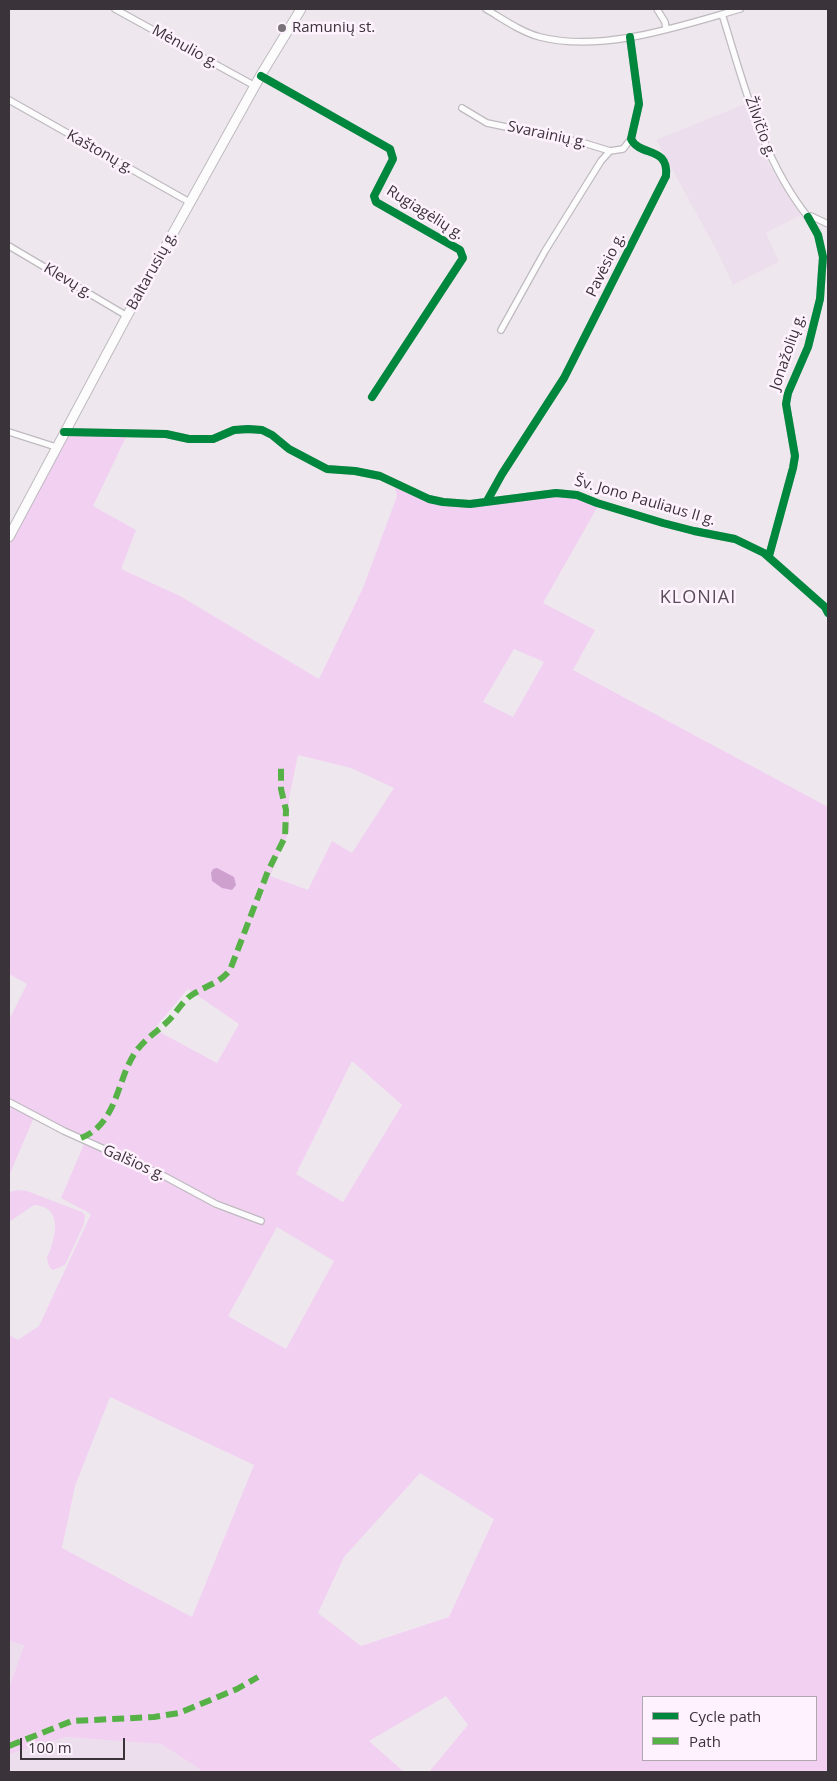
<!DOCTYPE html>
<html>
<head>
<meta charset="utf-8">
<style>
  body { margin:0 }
  #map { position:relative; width:837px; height:1781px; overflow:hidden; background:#eee8ee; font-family:"Open Sans",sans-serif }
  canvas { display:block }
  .frame { position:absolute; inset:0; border:10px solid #3a343a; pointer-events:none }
  .legend { position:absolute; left:642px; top:1696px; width:175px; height:65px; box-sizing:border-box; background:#fef2fe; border:1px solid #b0a6b0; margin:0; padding:6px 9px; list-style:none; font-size:15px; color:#3a343a }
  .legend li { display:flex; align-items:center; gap:10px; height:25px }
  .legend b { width:25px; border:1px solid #b0a6b0 }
  .scale { position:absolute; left:20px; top:1738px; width:105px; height:22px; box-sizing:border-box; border:2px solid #3a343a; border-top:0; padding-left:6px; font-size:15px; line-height:18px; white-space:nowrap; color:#3a343a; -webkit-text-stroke:4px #fef2fe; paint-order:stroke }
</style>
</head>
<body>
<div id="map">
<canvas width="837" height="1781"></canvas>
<div class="frame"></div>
<ul class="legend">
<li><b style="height:6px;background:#00873e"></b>Cycle path</li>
<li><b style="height:6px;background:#56b246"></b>Path</li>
</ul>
<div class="scale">100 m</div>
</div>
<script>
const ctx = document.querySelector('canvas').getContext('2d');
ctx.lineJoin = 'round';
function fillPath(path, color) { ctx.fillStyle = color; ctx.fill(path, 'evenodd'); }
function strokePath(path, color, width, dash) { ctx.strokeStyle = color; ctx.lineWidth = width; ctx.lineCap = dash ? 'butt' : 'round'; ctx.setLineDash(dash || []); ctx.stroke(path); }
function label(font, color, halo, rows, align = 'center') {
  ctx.font = font + ' "Open Sans",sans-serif'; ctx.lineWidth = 5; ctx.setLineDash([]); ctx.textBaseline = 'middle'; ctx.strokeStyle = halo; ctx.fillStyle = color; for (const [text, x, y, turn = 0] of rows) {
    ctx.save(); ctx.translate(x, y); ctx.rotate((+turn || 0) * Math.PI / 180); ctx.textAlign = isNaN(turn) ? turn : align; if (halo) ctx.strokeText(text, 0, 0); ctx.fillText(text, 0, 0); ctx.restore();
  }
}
fillPath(new Path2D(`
  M747 103 768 163 801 215 766 233 779 262 733 285 718 253 656 140Z
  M9 1641 24 1644 9 1688Z
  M66 1737 161 1744 200 1769 199 1772H9V1754Z`), '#ecdeec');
fillPath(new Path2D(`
  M127 435 93 506 136 530 121 569 180 596 319 679 363 588 397 496 394 484C410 492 428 504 447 506 485 510 523 492 561 496 574 497 586 502 598 506L543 603 595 630 573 670 828 807V1772H429L468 1725 446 1696 369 1741 404 1772H199L200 1769 161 1744 66 1737 9 1754V1688L24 1645 9 1641V1335L18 1340 39 1326 91 1214 61 1198 84 1144 34 1117 9 1176V1020L27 984 9 974V545L67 436ZM514 649 544 662 513 717 483 702ZM298 755 351 768 394 788 352 853 332 841 308 890 270 876 289 831V798ZM188 989 239 1024 217 1063 154 1029ZM352 1061 402 1105 343 1202 296 1174ZM277 1227 334 1261 286 1349 228 1316ZM110 1397 254 1465 192 1617 62 1548 75 1486ZM420 1473 494 1519 449 1617 361 1646 318 1613 344 1557ZM643 1697H816V1760H643Z
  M18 1190 27 1191 82 1212 85 1215 84 1224 65 1265 53 1270 49 1267 47 1258C55 1240 65 1207 34 1205L9 1222V1192Z`), '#f2d0f2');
fillPath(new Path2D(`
  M217 868 234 877 236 885 232 890 222 888 212 881 211 873 213 869Z`), '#cda0ce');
const street = new Path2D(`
  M115 9 255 86
  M486 9C503 19 521 32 540 37 603 53 680 26 740 9
  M657 9 665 22 666 28
  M722 14C744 84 761 158 808 217L811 216 828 224
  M261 76 390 149 393 159 374 196 376 202 460 250 463 258 372 397
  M9 100 191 203
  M462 108 487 123 584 143 610 151 623 149 631 139
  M9 246 127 316
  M501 330 545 251 601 161 610 151
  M9 432 56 447
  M64 432 166 434 189 439H213L234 430 248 429 262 430 272 435 289 449 327 469 355 471 380 476 429 499 443 502 470 504 556 493 577 495 597 503 663 523 694 531 735 539 764 553 825 607 828 613
  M487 501 502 474 564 378 666 176C669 146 640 157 631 139L639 104 630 37
  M769 556 793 468 795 456 786 404 788 393 808 347 820 299 822 270 823 257 818 235 808 217
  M9 1102 64 1131 164 1176 216 1204 261 1221`);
const secondary = new Path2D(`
  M9 537 127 316 262 73 301 9`);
strokePath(street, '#bfbabf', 8);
strokePath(secondary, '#bfbabf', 11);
strokePath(street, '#fcfcfc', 5.5);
strokePath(secondary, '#fcfcfc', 9);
strokePath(new Path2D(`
  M81 1138C119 1123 116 1078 137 1050 147 1037 161 1029 171 1018 177 1011 182 1003 189 997 203 986 218 985 230 970L268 871 285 837 286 810 281 789V768
  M9 1746 72 1721 154 1717 179 1713 237 1689 258 1677`), '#56b246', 6, [12, 6]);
strokePath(new Path2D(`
  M261 76 390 149 393 159 374 196 376 202 460 250 463 258 372 397
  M64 432 166 434 189 439H213L234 430 248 429 262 430 272 435 289 449 327 469 355 471 380 476 429 499 443 502 470 504 556 493 577 495 597 503 663 523 694 531 735 539 764 553 825 607 828 613
  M487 501 502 474 564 378 666 176C669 146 640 157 631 139L639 104 630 37
  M769 556 793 468 795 456 786 404 788 393 808 347 820 299 822 270 823 257 818 235 808 217`), '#00873e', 8);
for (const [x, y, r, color] of [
  [282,28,5,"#797379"]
]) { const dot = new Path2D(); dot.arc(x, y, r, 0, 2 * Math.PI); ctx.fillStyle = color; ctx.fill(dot); strokePath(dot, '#fef2fe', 2); }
label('15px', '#3a343a', '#fef2fe', [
  ["Ramunių st.",292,28]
], 'left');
label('15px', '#3a343a', '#fef2fe', [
  ["Mėnulio g.",185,47,29],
  ["Žilvičio g.",760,127,70],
  ["Svarainių g.",547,135,12],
  ["Kaštonų g.",100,152,29],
  ["Rugiagėlių g.",425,213,32],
  ["Pavėsio g.",606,265,-64],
  ["Baltarusių g.",152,271,-61],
  ["Klevų g.",68,281,31],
  ["Jonažolių g.",788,352,-71],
  ["Šv. Jono Pauliaus II g.",645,501,16],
  ["Galšios g.",134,1163,24]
]);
ctx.letterSpacing = '1px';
label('18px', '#594d59', '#fef2fe', [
  ["KLONIAI",698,598]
]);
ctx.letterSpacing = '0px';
</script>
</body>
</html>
